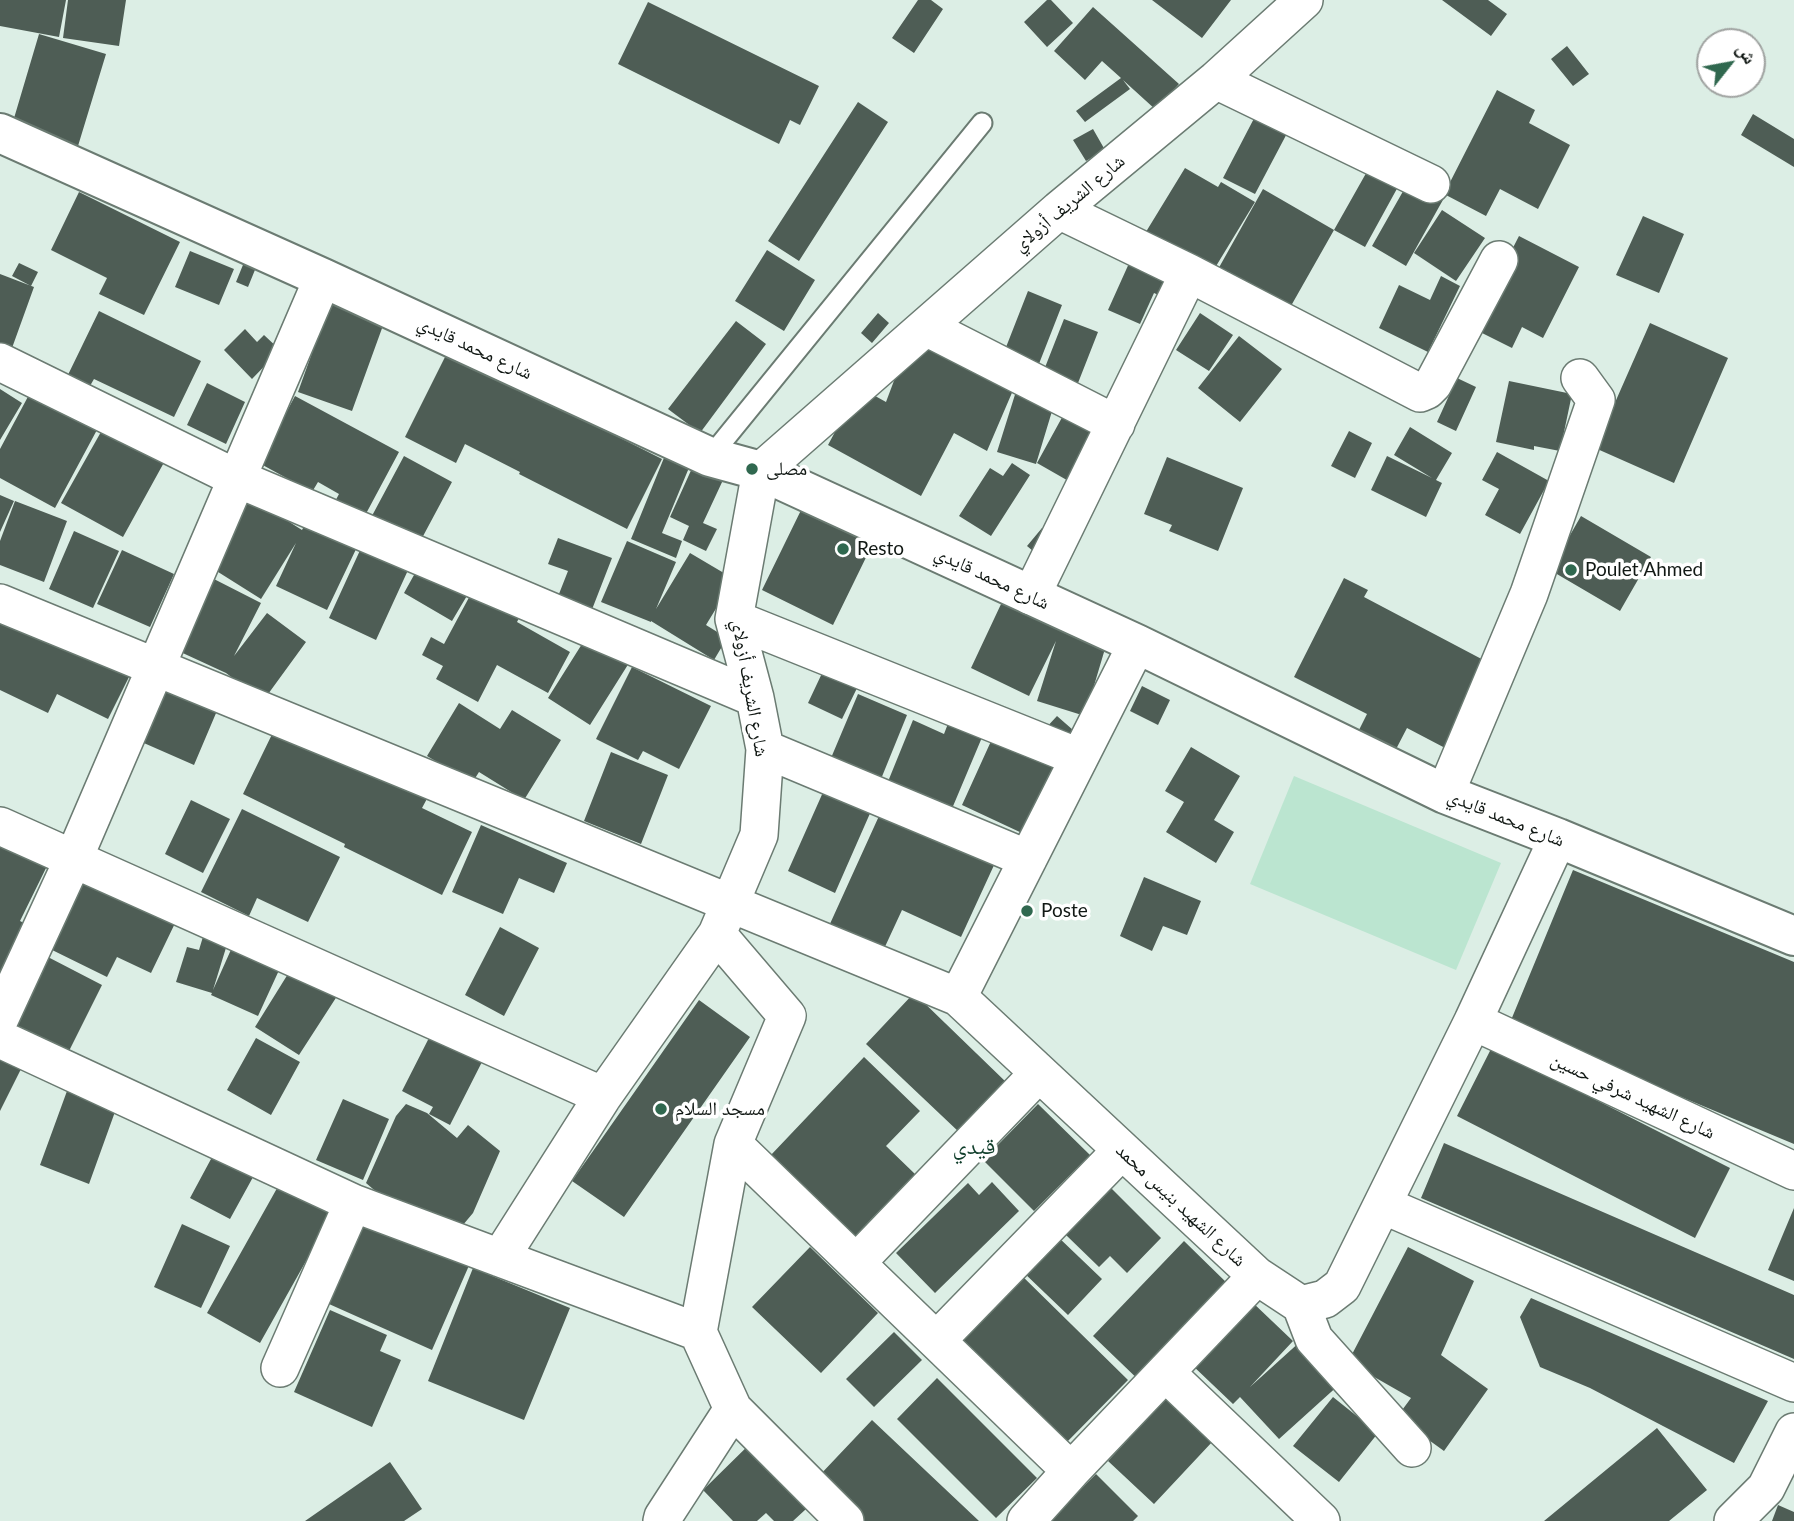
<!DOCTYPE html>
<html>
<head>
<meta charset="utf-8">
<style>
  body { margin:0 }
  #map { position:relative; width:1794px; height:1521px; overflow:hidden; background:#dceee5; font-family:Lato,"Noto Naskh Arabic",sans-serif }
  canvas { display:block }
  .north { position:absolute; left:1696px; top:28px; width:70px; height:70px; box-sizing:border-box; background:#fff; border:2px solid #a0a3a1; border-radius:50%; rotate:59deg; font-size:19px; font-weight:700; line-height:28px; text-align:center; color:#111814 }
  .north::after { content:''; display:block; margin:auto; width:24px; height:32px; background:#30684f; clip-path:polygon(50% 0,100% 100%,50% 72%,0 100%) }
</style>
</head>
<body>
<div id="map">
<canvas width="1794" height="1521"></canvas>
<div class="north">ش</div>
</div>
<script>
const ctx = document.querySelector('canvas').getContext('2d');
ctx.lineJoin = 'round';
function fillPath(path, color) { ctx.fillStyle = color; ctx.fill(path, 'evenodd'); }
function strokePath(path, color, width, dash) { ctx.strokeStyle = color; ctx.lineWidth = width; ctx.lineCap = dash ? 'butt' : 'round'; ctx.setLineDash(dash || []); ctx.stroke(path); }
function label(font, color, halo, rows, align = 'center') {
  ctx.font = font + ' Lato,"Noto Naskh Arabic",sans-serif'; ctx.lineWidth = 7; ctx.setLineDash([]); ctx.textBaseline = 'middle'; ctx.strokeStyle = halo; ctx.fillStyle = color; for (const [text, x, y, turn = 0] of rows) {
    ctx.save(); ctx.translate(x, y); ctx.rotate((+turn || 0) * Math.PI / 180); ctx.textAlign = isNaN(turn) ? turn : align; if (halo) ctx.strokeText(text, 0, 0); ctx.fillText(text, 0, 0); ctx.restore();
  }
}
fillPath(new Path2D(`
  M1294 776 1501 863 1456 970 1250 884Z`), '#bbe5d0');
fillPath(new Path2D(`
  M0 0H66L59 37 0 26Z
  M68 0H126L119 46 63 38Z
  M918 0H931L943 9 914 53 892 38Z
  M1047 0H1051L1073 23 1047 47 1024 22Z
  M1152 0H1231L1202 38Z
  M1442 0H1488L1507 14 1491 36Z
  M648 2 819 86 800 125 790 120 779 144 618 64Z
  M1093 7 1179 84 1156 110 1123 80 1130 89 1085 122 1076 111 1121 78 1102 61 1085 80 1054 51Z
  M39 34 106 54 78 146 12 125Z
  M1567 46 1589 74 1573 86 1551 59Z
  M1497 90 1535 110 1529 123 1570 145 1538 209 1500 189 1486 216 1444 194Z
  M858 102 888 122 799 261 768 241Z
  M1261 105 1293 122 1255 194 1223 178Z
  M1753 114 1794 139V167L1741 135Z
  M1093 129 1105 150 1086 161 1073 140Z
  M1185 168 1218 187 1221 182 1255 202 1207 281 1141 240Z
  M1369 168 1399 185 1365 247 1334 230 1283 320 1212 280 1263 189 1334 230Z
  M1410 179 1444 198 1406 266 1372 246Z
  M79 192 180 242 144 315 99 294 107 278 51 250Z
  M1442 210 1485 238 1456 281 1414 253Z
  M1643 216 1684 234 1659 293 1616 275Z
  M1519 236 1579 267 1543 338 1522 327 1512 348 1472 328Z
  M767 250 815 280 784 331 735 301Z
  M1135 250 1178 269 1165 298 1154 293 1140 324 1108 310Z
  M190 251 234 269 219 305 175 287Z
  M247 255 259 260 248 287 236 282Z
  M19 263 38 272 31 286 12 276Z
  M0 274 34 287 12 348 0 343Z
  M1441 276 1460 286 1428 352 1379 328 1399 285 1430 300Z
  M1028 291 1062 305 1035 374 1001 360Z
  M331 300 385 320 352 411 298 392Z
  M99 311 201 361 174 417 94 379 87 391 65 381Z
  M878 313 889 323 872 343 861 333Z
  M1200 313 1233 335 1209 371 1176 350Z
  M1064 319 1098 332 1078 383 1044 370Z
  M736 321 766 344 700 433 668 409Z
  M1650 323 1728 358 1674 483 1595 448Z
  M245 329 257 342 264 335 280 350 252 379 224 350Z
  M1239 336 1282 369 1240 422 1198 388Z
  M934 344 1017 381 987 451 954 433 921 496 828 445 859 387 886 402 898 370Z
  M448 351 662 459 627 529 519 474 520 472 465 444 456 463 405 437Z
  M1457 378 1476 387 1456 431 1437 422Z
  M1509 381 1572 394 1560 451 1534 446V450L1496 442Z
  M207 383 245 402 226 444 187 425Z
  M1018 385 1056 398 1036 464 997 452Z
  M0 389 22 403 0 440Z
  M31 391 98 428 55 508 0 478V449Z
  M295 396 399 452 361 523 332 507 339 494 318 482 312 492 259 463Z
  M1065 412 1100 432 1072 483 1037 463Z
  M106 423 167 457 123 537 61 503Z
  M1410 427 1452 453 1436 480 1442 483 1426 517 1371 490 1387 456 1432 478 1394 455Z
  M1349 431 1372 443 1355 478 1331 466Z
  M668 448 693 458 662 533 682 541 676 558 631 539Z
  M1497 452 1549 481 1520 534 1485 515 1499 489 1482 480Z
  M404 456 452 482 414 553 366 527Z
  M1167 457 1243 488 1218 551 1169 531 1172 525 1144 514Z
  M1012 463 1030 475 991 536 959 516 990 468 1003 476Z
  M693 466 723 480 703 523 717 529 706 551 683 540 689 526 670 517Z
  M0 495 14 501 0 532Z
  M250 497 302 530 307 520 358 545 327 610 276 586 296 543 261 599 207 565Z
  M15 501 67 521 44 582 0 565V541Z
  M805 502 876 537 833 625 762 590Z
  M1581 516 1651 557 1620 611 1550 570Z
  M1042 528 1054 538 1039 556 1027 546Z
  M74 531 119 551 93 608 49 589Z
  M558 538 612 558 591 612 557 599 568 571 548 564Z
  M627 541 676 562 656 609 690 553 734 579 706 625 727 638 714 660 651 621V622L601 602Z
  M362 546 409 568 376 640 329 618Z
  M122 550 174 574 150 627 97 604Z
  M419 566 468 594 452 621 404 593Z
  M210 577 261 603 234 656 267 613 306 642 263 701 226 673 174 649Z
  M1344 578 1368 590 1364 597 1491 664 1447 749 1407 728 1394 753 1357 734 1367 714 1294 677Z
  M473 590 520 616 517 622 570 652 548 693 497 665 478 702 436 679 443 666 422 655 431 637 444 644Z
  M1002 602 1059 629 1060 627 1107 642 1085 716 1037 701 1056 641 1029 696 971 668Z
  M0 608 132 671 108 719 57 694 48 713 0 690Z
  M587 636 629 663 590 725 548 698Z
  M632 667 711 706 679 769 643 751 638 760 596 739Z
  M824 669 858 686 842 719 808 703Z
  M165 675 222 699 194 765 137 740Z
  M1142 686 1170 700 1158 725 1130 711Z
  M858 694 907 715 881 779 831 758Z
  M459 703 500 729 512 710 561 740 524 800 479 772 472 783 427 756Z
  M1057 716 1073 730 1060 744 1044 730Z
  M913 720 944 734 949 721 983 735 951 811 887 784Z
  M278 722 429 795 422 808 472 832 442 895 344 847 345 844 243 794Z
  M992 739 1054 767 1024 834 962 805Z
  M1191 747 1240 776 1214 820 1234 832 1216 863 1166 832 1184 802 1165 791Z
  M611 752 668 775 641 844 584 821Z
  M828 781 875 802 835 893 788 871Z
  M191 800 230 819 203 873 165 854Z
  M884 805 995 863 961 937 902 910 883 951 829 926Z
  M242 809 340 857 308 922 257 898 249 916 201 892Z
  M481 825 567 863 554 893 519 878 503 914 452 892Z
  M0 840 48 864 20 921 30 926 0 987Z
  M82 868 179 915 151 973 117 957 107 977 44 946Z
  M1573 870 1794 962V1144L1509 1025Z
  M1144 877 1201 901 1187 935 1163 926 1152 951 1120 936Z
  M500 927 539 948 504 1016 465 995Z
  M205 930 229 938 213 990 238 934 286 955 258 1016 211 995 212 993 176 982 187 947 199 950Z
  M46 956 102 985 63 1063 7 1035Z
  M296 961 341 990 299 1055 255 1027Z
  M914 993 1007 1083 960 1133 866 1044Z
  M699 1000 750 1037 624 1217 572 1181Z
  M433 1030 485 1056 450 1125 429 1114 433 1107 402 1091Z
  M256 1038 300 1062 271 1115 227 1090Z
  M1492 1047 1730 1168 1695 1238 1457 1116Z
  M0 1055 22 1067 0 1111Z
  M864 1057 920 1111 886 1146 915 1174 854 1237 770 1156Z
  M67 1091 116 1109 89 1184 40 1165Z
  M343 1099 389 1119 363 1180 316 1160Z
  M406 1104 427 1113 457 1138 468 1125 500 1151 473 1213 457 1232 387 1201 366 1183 396 1116Z
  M1038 1104 1090 1155 1034 1211 983 1160Z
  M1444 1143 1794 1295V1359L1421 1198Z
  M218 1146 258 1168 230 1219 190 1198Z
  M285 1174 338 1204 260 1343 207 1313Z
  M992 1182 1019 1211 935 1293 896 1253 968 1183 979 1195Z
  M1111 1188 1161 1238 1127 1273 1110 1256 1099 1267 1066 1235Z
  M1794 1208V1281L1768 1270Z
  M368 1215 471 1261 432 1350 329 1304Z
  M182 1224 230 1246 201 1308 154 1287Z
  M1056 1235 1102 1279 1068 1315 1022 1271Z
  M1184 1241 1230 1286 1146 1387 1093 1336Z
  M810 1247 878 1313 821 1373 752 1307Z
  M1408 1247 1474 1281 1441 1355 1488 1389 1444 1451 1397 1417 1411 1398 1348 1362Z
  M473 1268 570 1308 524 1420 428 1381Z
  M1015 1269 1128 1380 1067 1442 954 1331Z
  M1531 1298 1768 1401 1734 1463 1590 1388 1540 1367 1520 1317Z
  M1251 1301 1293 1341 1250 1387 1302 1340 1341 1383 1279 1439 1240 1397 1233 1404 1191 1364Z
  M330 1310 387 1335 380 1351 401 1360 372 1427 294 1392Z
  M894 1332 922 1360 874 1407 846 1379Z
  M937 1378 1037 1478 996 1518 897 1419Z
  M1333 1397 1378 1433 1339 1482 1293 1446Z
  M1166 1398 1213 1441 1154 1504 1108 1461Z
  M872 1420 979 1521H864L818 1477Z
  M1657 1428 1707 1490 1669 1521H1544Z
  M758 1436 818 1498 793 1521H774L766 1513 757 1521H733L703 1490Z
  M390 1462 422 1509 404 1521H305Z
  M1096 1474 1138 1516 1133 1521H1049Z
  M1778 1505 1794 1512V1521H1772Z`), '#4e5d55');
const lane = new Path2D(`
  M710 457 982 123`);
const street = new Path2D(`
  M1216 80 1431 184
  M1059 210 1189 273 1420 393 1427 390 1433 384 1499 260
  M926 327 1116 424
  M0 362 236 478 755 698
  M1031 596 1189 273
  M0 603 958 997
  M734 619 1078 757
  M1137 644 958 997 1257 1276 1301 1305 1325 1299 1342 1286 1473 1021 1558 838
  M765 749 1028 859
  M1445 794 1529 594 1596 400 1580 378
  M0 826 603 1096
  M717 934 787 1016 733 1144 1071 1471
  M0 1018 73 860 323 278
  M1473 1021 1794 1171
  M0 1039 353 1203 698 1332
  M733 1144 698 1332 733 1409 845 1521
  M1383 1205 1794 1383
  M500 1258 603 1096 717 934 759 835 765 749 755 698 734 619 761 471 1059 210 1216 80 1304 0
  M857 1262 1039 1073
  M1301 1305 1314 1339 1412 1448
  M937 1340 1122 1150
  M280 1368 353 1203
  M1166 1373 1321 1521
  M662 1521 663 1517 733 1409
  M1026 1521 1071 1471 1257 1276
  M1733 1521 1766 1488 1794 1432`);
const secondary = new Path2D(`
  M0 133 323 278 710 457 761 471 1137 644 1445 794 1558 838 1794 936`);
strokePath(lane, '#6b7b72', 23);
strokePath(street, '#6b7b72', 40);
strokePath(secondary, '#6b7b72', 42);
strokePath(lane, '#fff', 19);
strokePath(street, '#fff', 37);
strokePath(secondary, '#fff', 38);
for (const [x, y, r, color] of [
  [752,469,7,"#30684f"],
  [843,549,7,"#30684f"],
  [1571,570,7,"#30684f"],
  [1027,911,7,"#30684f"],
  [661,1109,7,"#30684f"]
]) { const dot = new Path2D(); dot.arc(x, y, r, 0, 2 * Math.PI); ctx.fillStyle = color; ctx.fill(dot); strokePath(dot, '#fff', 2.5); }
label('19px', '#111814', '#fff', [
  ["شارع الشريف أزولاي",1069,203,-40],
  ["شارع محمد قايدي",475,348,25],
  ["شارع محمد قايدي",992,578,25],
  ["شارع الشريف أزولاي",750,688,80],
  ["شارع محمد قايدي",1506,818,22],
  ["شارع الشهيد شرفي حسين",1633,1096,25],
  ["شارع الشهيد بنيس محمد",1181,1205,43]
]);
label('19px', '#111814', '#fff', [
  ["مصلى",766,469],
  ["Resto",857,549],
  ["Poulet Ahmed",1585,570],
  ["Poste",1041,911],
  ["مسجد السلام",675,1109]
], 'left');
label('23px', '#113f2c', '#fff', [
  ["قيدي",974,1147]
]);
</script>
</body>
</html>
